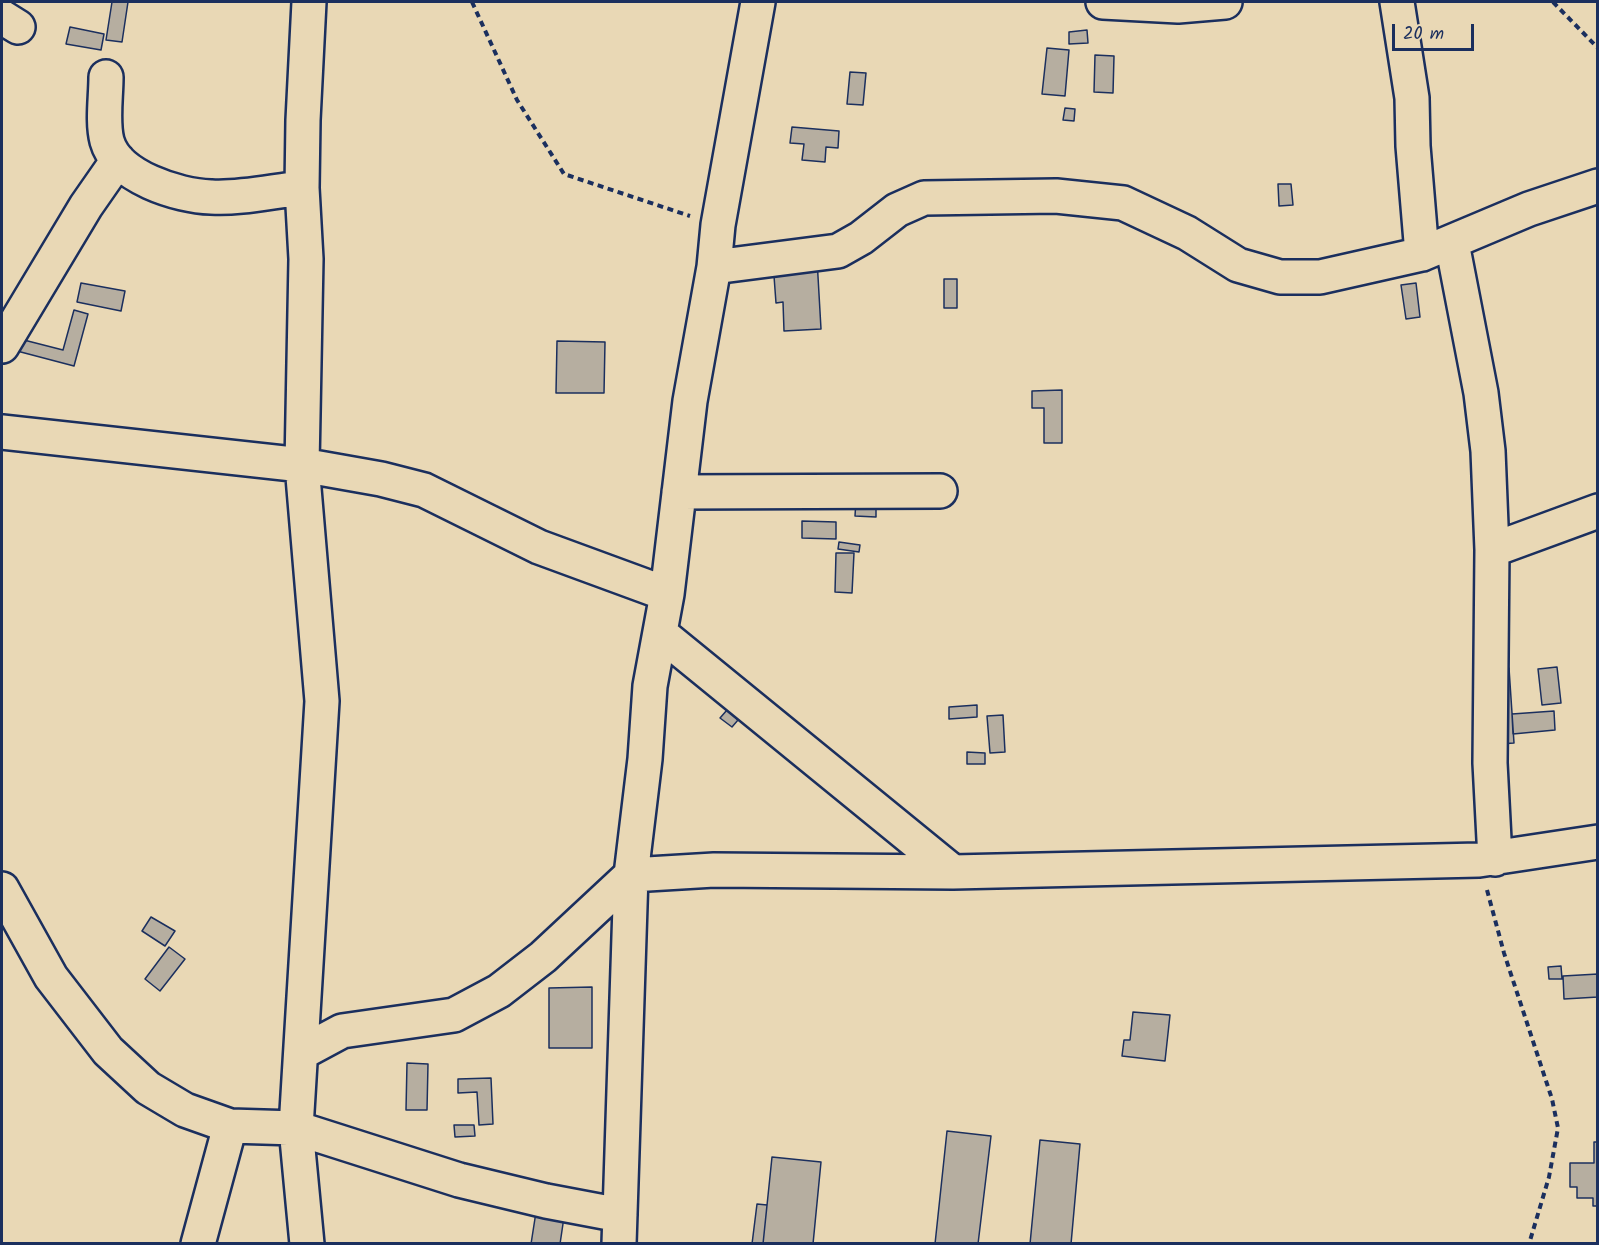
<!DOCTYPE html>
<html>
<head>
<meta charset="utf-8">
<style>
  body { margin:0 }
  #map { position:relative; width:1599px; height:1245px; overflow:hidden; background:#e9d8b5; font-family:Kalam,sans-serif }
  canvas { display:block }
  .frame { position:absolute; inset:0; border:3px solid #1b2f5e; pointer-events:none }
  .scale { position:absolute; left:1392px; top:24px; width:82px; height:27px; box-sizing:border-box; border:3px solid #1b2f5e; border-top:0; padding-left:8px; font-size:18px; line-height:21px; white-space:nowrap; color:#1b2f5e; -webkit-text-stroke:4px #e9d8b5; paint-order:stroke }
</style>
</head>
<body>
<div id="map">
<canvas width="1599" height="1245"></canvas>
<div class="frame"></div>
<div class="scale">20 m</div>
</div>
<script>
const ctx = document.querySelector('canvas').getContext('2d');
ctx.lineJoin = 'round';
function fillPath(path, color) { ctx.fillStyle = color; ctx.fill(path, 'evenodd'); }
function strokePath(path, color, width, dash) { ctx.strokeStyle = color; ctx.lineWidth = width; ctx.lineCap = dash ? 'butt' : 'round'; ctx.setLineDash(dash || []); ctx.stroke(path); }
const building = new Path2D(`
  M112 2H128L122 42 106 40Z
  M70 27 104 34 101 50 66 44Z
  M1087 30 1088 43 1069 44V32Z
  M1047 48 1069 50 1065 96 1042 94Z
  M1095 55 1114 56 1113 93 1094 92Z
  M850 72 866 73 863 105 847 104Z
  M1065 108 1075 109 1074 121 1063 120Z
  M792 127 839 131 838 148 826 147 825 162 802 160 804 144 790 143Z
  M1278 184H1291L1293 205 1279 206Z
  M817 259 821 329 784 331 783 302 776 303 774 276H783L782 261Z
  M944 279H957V308H944Z
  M81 283 125 291 121 311 77 302Z
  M1416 283 1420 317 1406 319 1401 285Z
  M74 310 88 314 74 366 17 351 20 339 63 350Z
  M557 341 605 342 604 393H556Z
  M1062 390V443H1044V408H1032V391Z
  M856 500 876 501V517L855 516Z
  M802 521 836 522V539L802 538Z
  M839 542 860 545 859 552 838 549Z
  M836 553H854L852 593 835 592Z
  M1557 667 1561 703 1542 705 1538 669Z
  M1509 668 1514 743 1500 744 1496 669Z
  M977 705V717L949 719V707Z
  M727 710 738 720 732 727 720 718Z
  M1554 711 1555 730 1513 734 1512 714Z
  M1003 715 1005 752 990 753 987 716Z
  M967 752 985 753V764H967Z
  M151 917 175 931 165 946 142 931Z
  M169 947 185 959 160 991 145 979Z
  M1561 966 1562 979H1549L1548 967Z
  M1598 974V997L1564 999 1563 976Z
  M592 987V1048H549V988Z
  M1133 1012 1170 1015 1165 1061 1122 1056 1124 1040H1130Z
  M407 1063 428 1064 427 1110H406Z
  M491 1078 493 1124 479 1125 477 1092 458 1093V1079Z
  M454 1125H474L475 1136 455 1137Z
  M947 1131 991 1136 978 1244H935Z
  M1040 1140 1080 1144 1071 1244H1030Z
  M1594 1142H1598V1206H1593V1198H1577V1187H1570V1163H1594Z
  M772 1157 821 1162 813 1244H763Z
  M757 1204 767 1205 763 1244H752Z
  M536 1212 564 1217 560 1244H531Z`);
fillPath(building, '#b6aea0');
strokePath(building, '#1b2f5e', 1.5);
const minor = new Path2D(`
  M1103 2 1178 6 1225 2
  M1397 2 1412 98 1413 146 1422 254
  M2 17 18 27
  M106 77C106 97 102 122 107 141 117 177 178 196 211 197 240 199 273 191 302 188
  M1452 243 1481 393 1488 451 1492 550 1490 763 1495 859
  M714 267 838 251 861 238 897 210 924 198 1056 196 1123 203 1187 233 1238 265 1280 277H1320L1422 254 1529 209 1598 186
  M2 346 86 206 118 160
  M2 432 302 465 381 479 424 490 539 547 667 594
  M679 492 940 491
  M1492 550 1598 511
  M660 633 953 872
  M2 889 51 977 108 1051 148 1088 185 1110 230 1126 296 1128 459 1180 546 1201 620 1215
  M301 1053 342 1031 454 1015 499 991 543 957 631 875 714 870 953 872 1479 860 1598 842
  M198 1244 230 1126
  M307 1244 296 1128 322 701 302 465 306 259 302 188 303 120 309 2
  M619 1244 631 875 645 759 650 686 667 594 690 401 714 267 718 225 758 2`);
strokePath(minor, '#1b2f5e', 38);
strokePath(new Path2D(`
  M472 2 517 100 564 174 690 216
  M1553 2 1598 48
  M1487 890 1504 953 1552 1099 1558 1128 1549 1177 1529 1244`), '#1b2f5e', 4, [6, 4.5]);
strokePath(minor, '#e9d8b5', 33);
</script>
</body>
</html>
